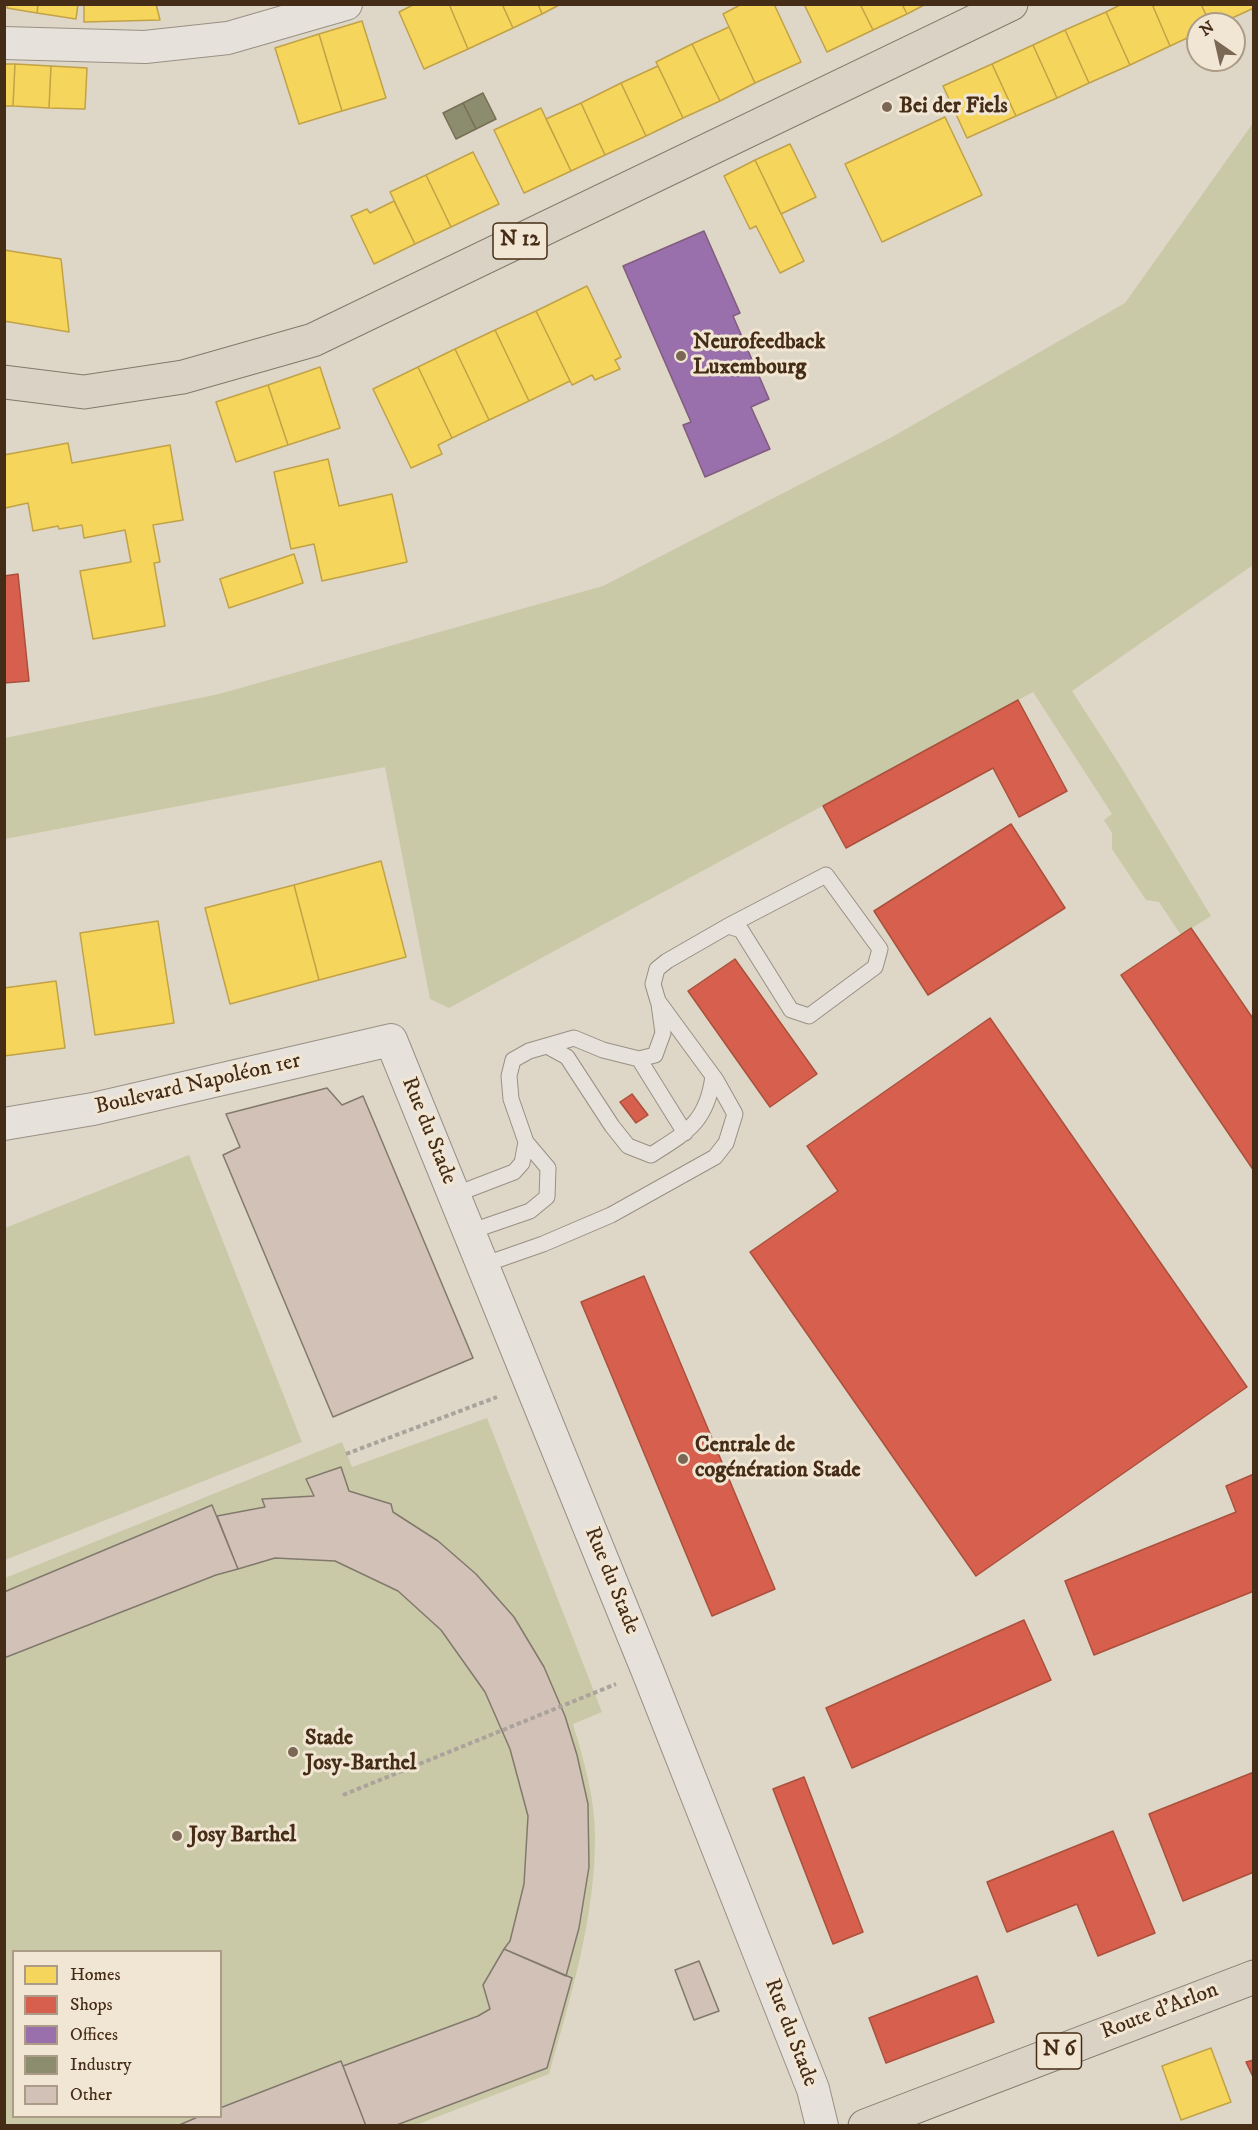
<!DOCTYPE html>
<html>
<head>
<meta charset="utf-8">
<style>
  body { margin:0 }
  #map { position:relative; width:1258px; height:2130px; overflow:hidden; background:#ded6c6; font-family:"IM FELL DW Pica",serif }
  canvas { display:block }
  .frame { position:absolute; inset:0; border:6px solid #452c16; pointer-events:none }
  .legend { position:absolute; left:12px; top:1950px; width:210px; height:168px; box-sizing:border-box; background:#f1e6d3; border:2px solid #ac9c87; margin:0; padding:8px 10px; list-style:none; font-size:18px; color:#452c16 }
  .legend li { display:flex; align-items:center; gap:12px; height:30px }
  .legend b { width:30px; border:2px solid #ac9c87 }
  .north { position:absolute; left:1186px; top:12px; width:60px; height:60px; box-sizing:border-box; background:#f1e6d3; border:2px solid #ac9c87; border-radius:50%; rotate:326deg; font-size:16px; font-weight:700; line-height:24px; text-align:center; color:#452c16 }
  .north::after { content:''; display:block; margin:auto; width:21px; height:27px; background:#7b6854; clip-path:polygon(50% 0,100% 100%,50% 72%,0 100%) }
</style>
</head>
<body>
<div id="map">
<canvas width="1258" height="2130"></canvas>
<div class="frame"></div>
<ul class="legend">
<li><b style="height:16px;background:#f6d55c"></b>Homes</li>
<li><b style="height:16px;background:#d6604d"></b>Shops</li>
<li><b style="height:16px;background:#9970ab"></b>Offices</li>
<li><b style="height:16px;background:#8c8c6e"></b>Industry</li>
<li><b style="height:16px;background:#d2c1b7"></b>Other</li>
</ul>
<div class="north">N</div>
</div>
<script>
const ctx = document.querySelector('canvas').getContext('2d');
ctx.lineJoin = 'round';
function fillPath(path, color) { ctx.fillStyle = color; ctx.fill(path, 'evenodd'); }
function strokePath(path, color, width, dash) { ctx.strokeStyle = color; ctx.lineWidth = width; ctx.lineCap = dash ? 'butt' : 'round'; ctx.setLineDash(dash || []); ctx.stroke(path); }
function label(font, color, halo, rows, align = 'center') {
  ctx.font = font + ' "IM FELL DW Pica",serif'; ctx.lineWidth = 6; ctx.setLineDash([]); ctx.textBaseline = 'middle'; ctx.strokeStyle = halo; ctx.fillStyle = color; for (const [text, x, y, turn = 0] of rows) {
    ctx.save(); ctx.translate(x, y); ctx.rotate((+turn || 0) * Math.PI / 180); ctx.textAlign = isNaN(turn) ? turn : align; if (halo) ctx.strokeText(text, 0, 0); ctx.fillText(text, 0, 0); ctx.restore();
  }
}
fillPath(new Path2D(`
  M1253 123V565L1072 691 1121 767 1211 916 1181 935 1159 902 1146 900 1112 849V833L1104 820 1112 814 1033 692 449 1008 430 999 385 767 5 839V738L219 694 603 586 892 437 1125 303Z
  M189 1155 302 1442 5 1560V1228Z
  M487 1418 602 1712 573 1724C584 1761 595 1798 595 1837 595 1918 571 1996 549 2074L416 2125 5 2126V1578L342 1442 352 1467ZM14 1952H220V2116H14Z`), '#cac9a7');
const homes = new Path2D(`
  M8 4H38L37 13 7 8Z
  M38 4H78L76 19 37 13Z
  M84 4H156L160 20 84 22Z
  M415 4H449L468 49 424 69 399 12Z
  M449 4H502L513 28 468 49Z
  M502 4H538L542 14 513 28Z
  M538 4H561L542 14Z
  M742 4H774L801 62 755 83 723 14Z
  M804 4H860L873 30 827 52Z
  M860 4H902L907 14 873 30Z
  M902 4H926L907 14Z
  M1122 4H1152L1170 46 1130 65 1106 12Z
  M1152 4H1201L1210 24H1198V33L1170 46Z
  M1201 4H1254V8L1219 24H1210Z
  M1106 12 1130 65 1089 83 1065 30Z
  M362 21 386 98 342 111 319 34Z
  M729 27 755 83 720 101 692 44Z
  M1065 30 1089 83 1057 98 1033 45Z
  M319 34 342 111 299 124 275 48Z
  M692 44 720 101 683 118 656 62Z
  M1033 45 1057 98 1016 116 992 64Z
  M4 64H15L13 106H4Z
  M15 64 51 66 49 108 13 106Z
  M992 64 1016 116 967 138 943 86Z
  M51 66 87 68 85 109 49 108Z
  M658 66 683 118 646 136 621 83Z
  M621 83 646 136 605 155 581 103Z
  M581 103 605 155 571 171 546 119Z
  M541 108 571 171 524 193 494 130Z
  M945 117 982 195 882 242 845 164Z
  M790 144 816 197 781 214 755 160Z
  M473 152 499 204 451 227 426 175Z
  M755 160 804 261 780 273 756 226 750 229 724 176Z
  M426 175 451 227 415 244 390 192Z
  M394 201 415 244 374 264 351 216 367 209 370 213Z
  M4 250 61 259 69 332 4 321Z
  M587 286 621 357 615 360 620 369 595 380 592 375 572 385 536 311Z
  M536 311 570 381 529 401 495 330Z
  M495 330 529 401 489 420 455 349Z
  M455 349 489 420 452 438 418 367Z
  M320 367 340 428 288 445 268 385Z
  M418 367 452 438 438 445 442 454 411 468 373 389Z
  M268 385 288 445 236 462 216 402Z
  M68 443 72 463 170 445 183 520 153 525 160 562 154 563 165 626 93 639 80 571 131 562 125 530 84 538 82 525 59 529 58 526 33 531 28 503 5 508 4 455Z
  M328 459 339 506 392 494 407 562 322 581 314 544 291 549 274 472Z
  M294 554 303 583 229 608 220 579Z
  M381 861 406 957 319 980 294 885Z
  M294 885 319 980 230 1004 205 908Z
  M158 921 174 1023 95 1035 80 933Z
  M56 981 65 1048 4 1056V988Z
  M1211 2048 1231 2102 1181 2120 1162 2066Z`);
fillPath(homes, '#f6d55c');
strokePath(homes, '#c1a247', 1.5);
const shops = new Path2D(`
  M18 574 29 681 4 683V576Z
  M1018 700 1067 791 1019 817 993 768 846 848 823 806Z
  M1011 824 1065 908 928 995 874 911Z
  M1191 928 1254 1020V1171L1121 975Z
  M735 959 817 1074 770 1107 688 991Z
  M990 1018 1247 1387 976 1576 750 1252 838 1191 807 1146Z
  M632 1094 648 1115 636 1123 620 1102Z
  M644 1276 775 1589 712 1616 581 1302Z
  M1254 1474V1591L1094 1655 1065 1581 1236 1512 1226 1486Z
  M1024 1620 1051 1680 852 1768 826 1708Z
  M1254 1772V1872L1183 1901 1149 1814Z
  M804 1777 863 1932 833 1944 773 1789Z
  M1113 1831 1155 1933 1098 1956 1077 1904 1007 1932 987 1882Z
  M977 1976 994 2022 886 2063 869 2018Z
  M1254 2060V2079L1246 2062Z`);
fillPath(shops, '#d6604d');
strokePath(shops, '#aa503c', 1.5);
const offices = new Path2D(`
  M704 231 740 313 733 316 769 399 751 407 770 449 705 477 683 425 691 422 623 266Z`);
fillPath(offices, '#9970ab');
strokePath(offices, '#805c7e', 1.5);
const industry = new Path2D(`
  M483 93 496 119 476 129 463 103Z
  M463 103 476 129 456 139 443 113Z`);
fillPath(industry, '#8c8c6e');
strokePath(industry, '#776f54', 1.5);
const building = new Path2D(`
  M327 1088 342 1105 363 1096 473 1358 333 1417 223 1155 240 1147 226 1114Z
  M341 1467 349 1491 391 1504 393 1512 438 1541 476 1574 514 1617 544 1667 565 1716 577 1755 588 1804 589 1867 579 1928 566 1976 504 1949 510 1941 524 1884 528 1816 510 1749 485 1692 441 1630 398 1591 335 1561 275 1558 238 1569 217 1516 265 1507 262 1499 314 1496 306 1479Z
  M212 1505 238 1569 216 1575 4 1658V1592Z
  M504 1949 572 1978 547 2068 394 2126H366L343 2066 478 2016 490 2009 483 1985Z
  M699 1961 719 2011 694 2020 675 1970Z
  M341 2061 366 2126H177L200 2116H220V2108Z`);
fillPath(building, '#d2c1b7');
strokePath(building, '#82796d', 1.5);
const service = new Path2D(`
  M547 1046 567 1057 612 1126 628 1146 651 1155C687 1132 707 1122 713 1076
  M639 1059 685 1133
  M454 1195 514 1172 522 1163 526 1142
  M469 1232 530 1211 547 1197 548 1168 526 1142 511 1099 509 1076 513 1060 529 1051 574 1038 603 1050 639 1059 655 1055 663 1033 659 1004
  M483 1265 543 1244 611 1215 715 1157 726 1143 735 1114 716 1080 658 1001 653 984 657 969 667 961 728 926 826 875 880 949 875 967 809 1016 791 1010 741 930 728 926`);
const minor = new Path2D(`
  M4 43 145 47 228 38 346 4
  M4 1124 93 1109 391 1040 648 1672 813 2089 822 2126`);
const primary = new Path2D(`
  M4 382 84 392 183 377 313 340 1011 4
  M865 2126 1254 1977`);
strokePath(service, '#989085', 17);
strokePath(minor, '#989085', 34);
strokePath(primary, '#82796d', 35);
strokePath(new Path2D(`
  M346 1454 497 1397
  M343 1795 616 1684`), '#a9a39b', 4, [4.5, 3]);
strokePath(service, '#e6e1da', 15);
strokePath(minor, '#e6e1da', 32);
strokePath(primary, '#dad2c4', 33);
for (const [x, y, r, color] of [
  [887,107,6,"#7b6854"],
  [681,356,6,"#7b6854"],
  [683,1459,6,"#7b6854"],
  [293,1752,6,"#7b6854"],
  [177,1836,6,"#7b6854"]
]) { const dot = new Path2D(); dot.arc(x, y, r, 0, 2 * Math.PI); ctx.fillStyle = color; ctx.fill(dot); strokePath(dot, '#f1e6d3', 2); }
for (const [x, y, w] of [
  [520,241,54],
  [1059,2051,45]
]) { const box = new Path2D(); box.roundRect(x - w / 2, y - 18, w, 36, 4.5); ctx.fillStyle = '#f1e6d3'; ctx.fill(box); strokePath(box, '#452c16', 1.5); }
label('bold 21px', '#452c16', null, [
  ["N 12",520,241],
  ["N 6",1059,2051]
]);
label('bold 22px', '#452c16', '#f1e6d3', [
  ["Bei der Fiels",899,107],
  ["Neurofeedback",693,343],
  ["Luxembourg",693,368],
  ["Centrale de",695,1446],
  ["cogénération Stade",695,1471],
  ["Stade",305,1739],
  ["Josy-Barthel",305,1764],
  ["Josy Barthel",189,1836]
], 'left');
label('22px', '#452c16', '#f1e6d3', [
  ["Boulevard Napoléon 1er",198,1085,-13],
  ["Rue du Stade",428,1131,68],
  ["Rue du Stade",611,1581,68],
  ["Route d'Arlon",1160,2012,-21],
  ["Rue du Stade",790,2033,69]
]);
</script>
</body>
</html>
